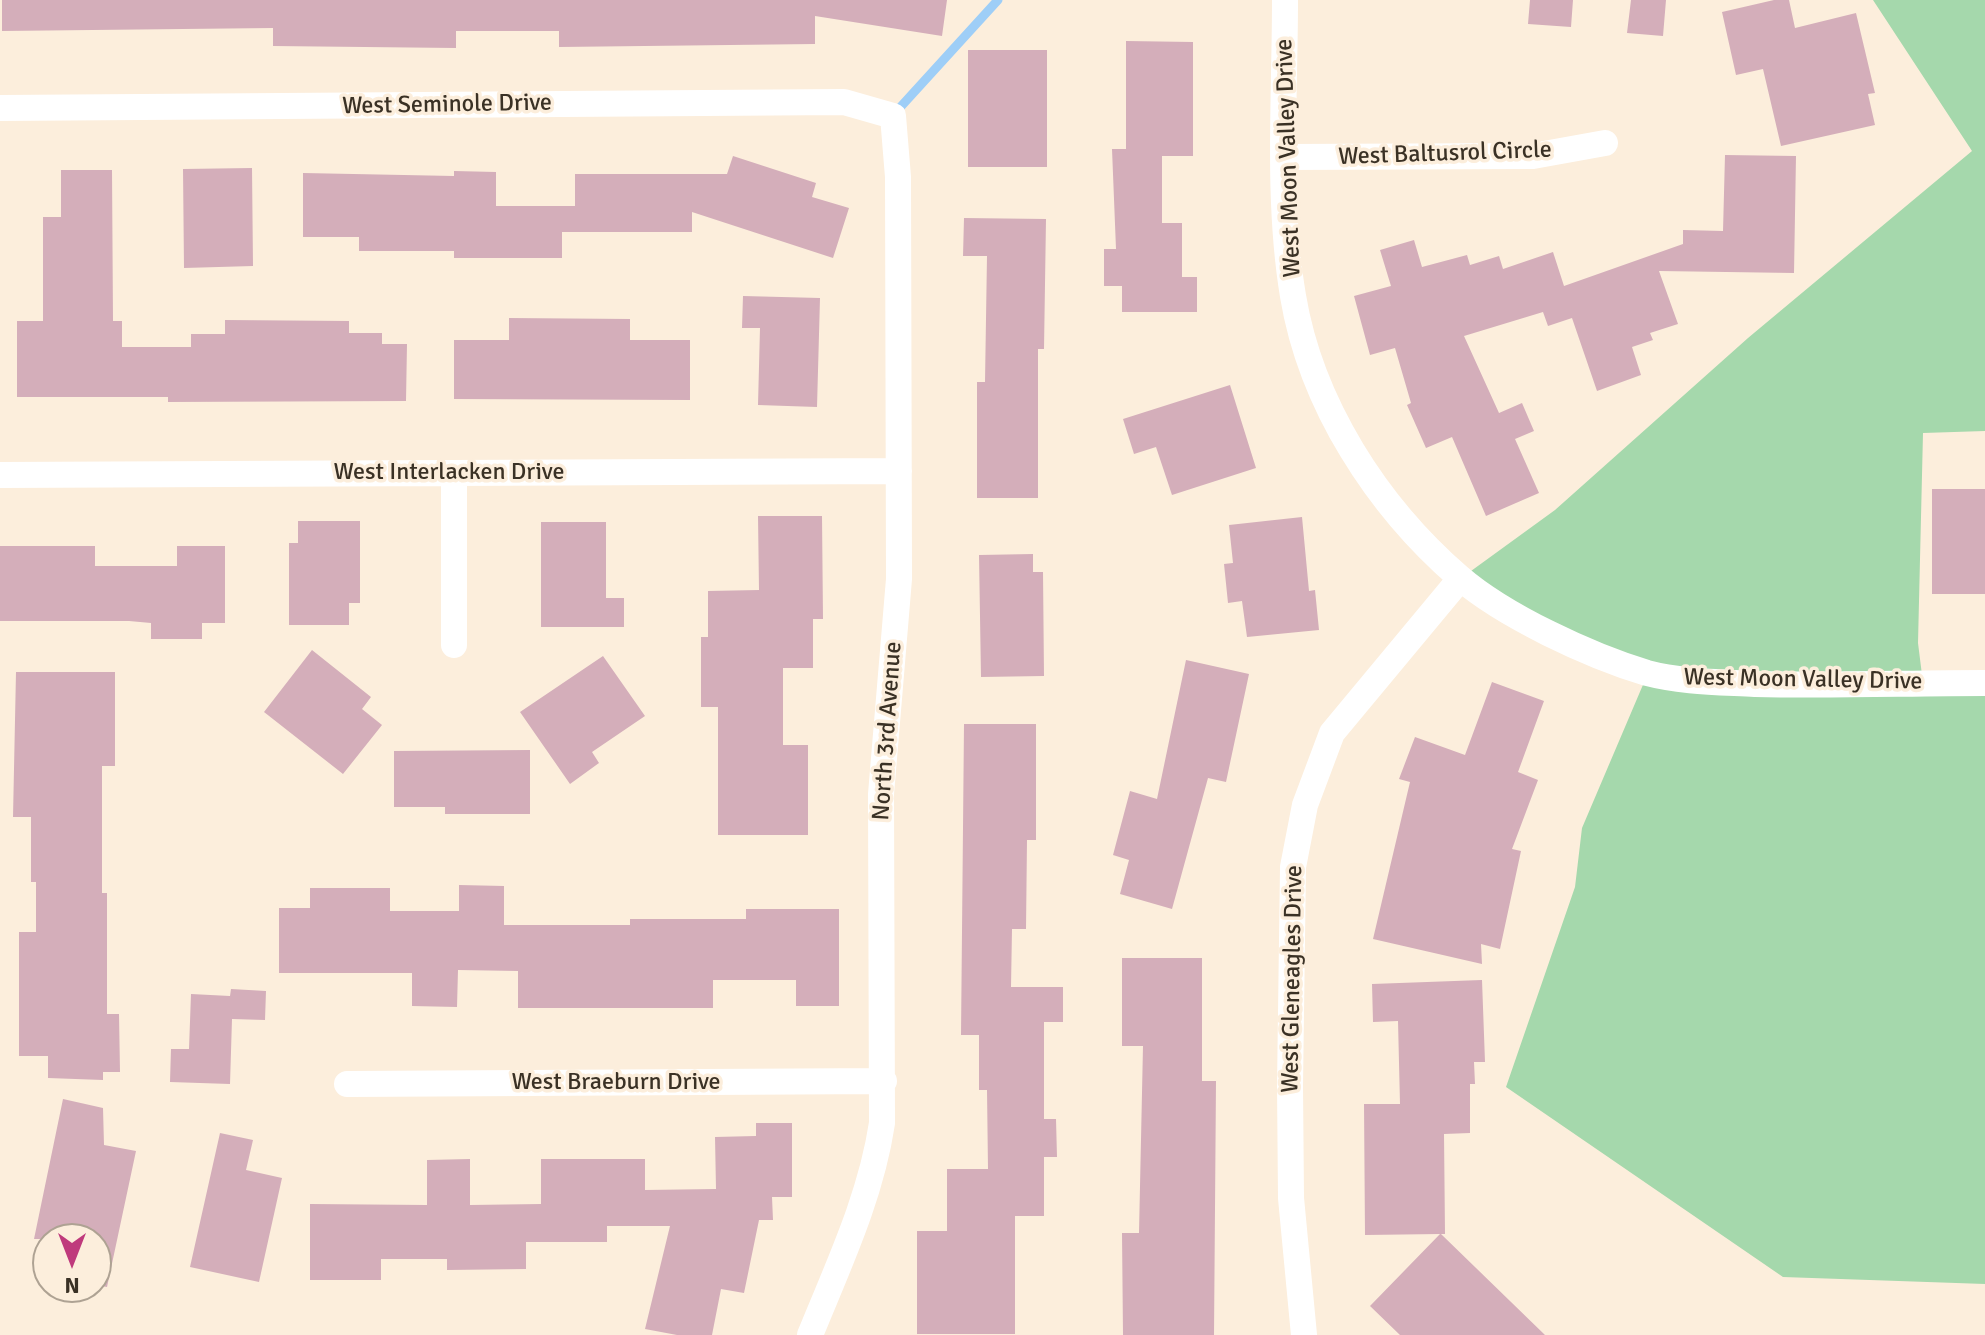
<!DOCTYPE html>
<html>
<head>
<meta charset="utf-8">
<style>
  body { margin:0 }
  #map { position:relative; width:1985px; height:1335px; overflow:hidden; background:#fceedc; font-family:Signika,sans-serif }
  canvas { display:block }
  .north { position:absolute; left:32px; top:1223px; width:80px; height:80px; box-sizing:border-box; background:#fceedc; border:2px solid #aea293; border-radius:50%; rotate:180deg; font-size:22px; font-weight:700; line-height:32px; text-align:center; color:#3a3125 }
  .north::after { content:''; display:block; margin:auto; width:28px; height:36px; background:#bf3a7c; clip-path:polygon(50% 0,100% 100%,50% 72%,0 100%) }
</style>
</head>
<body>
<div id="map">
<canvas width="1985" height="1335"></canvas>
<div class="north">N</div>
</div>
<script>
const ctx = document.querySelector('canvas').getContext('2d');
ctx.lineJoin = 'round';
function fillPath(path, color) { ctx.fillStyle = color; ctx.fill(path, 'evenodd'); }
function strokePath(path, color, width, dash) { ctx.strokeStyle = color; ctx.lineWidth = width; ctx.lineCap = dash ? 'butt' : 'round'; ctx.setLineDash(dash || []); ctx.stroke(path); }
function label(font, color, halo, rows, align = 'center') {
  ctx.font = font + ' Signika,sans-serif'; ctx.lineWidth = 7; ctx.setLineDash([]); ctx.textBaseline = 'middle'; ctx.strokeStyle = halo; ctx.fillStyle = color; for (const [text, x, y, turn = 0] of rows) {
    ctx.save(); ctx.translate(x, y); ctx.rotate((+turn || 0) * Math.PI / 180); ctx.textAlign = isNaN(turn) ? turn : align; if (halo) ctx.strokeText(text, 0, 0); ctx.fillText(text, 0, 0); ctx.restore();
  }
}
fillPath(new Path2D(`
  M1873 0H1985V431L1923 433 1918 643 1923 683H1985V1284L1783 1277 1506 1087 1575 887 1582 828 1648 673 1460 579 1555 510 1748 338 1972 151Z`), '#a5d8ac');
strokePath(new Path2D(`
  M895 113 998 0`), '#9ecef7', 9);
fillPath(new Path2D(`
  M2 0H947L942 36 815 16V44L559 47V31H456V48L273 46V28L2 31Z
  M1530 0H1573L1571 27 1528 24Z
  M1631 0H1666L1663 36 1627 33Z
  M1774 0H1789L1795 28 1856 13 1875 93 1868 94 1875 125 1781 146 1763 69 1736 75 1722 12Z
  M1126 41 1193 42V156H1162V223H1182V277H1197V312H1122V286H1104V249H1116L1112 149H1126Z
  M968 50H1047V167H968Z
  M1725 155 1796 156 1794 273 1659 271 1678 324 1650 333 1653 340 1632 347 1641 375 1597 391 1572 318 1548 326 1543 312 1464 336 1499 413 1522 403 1534 431 1515 439 1539 493 1486 516 1452 437 1426 448 1407 405 1411 403 1395 348 1370 355 1354 296 1391 286 1380 250 1414 240 1422 267 1467 255 1470 265 1499 256 1503 269 1553 252 1564 286 1683 244V230L1723 231Z
  M733 156 816 183 812 197 849 208 833 258 692 212V232H562V258H454V251H359V237H303V173L454 176V171L496 172V206H575V174H727Z
  M252 168 253 266 184 268 183 169Z
  M61 170H112L113 321H122V347H191V334H225V320L349 321V333H382V344H407L406 401 168 402V397H17V321H43V217H61Z
  M964 218 1046 219 1044 349H1038V498H977V382H985L987 256H963Z
  M743 296 820 298 817 407 758 405 760 328H742Z
  M509 318 630 319V340H690V400L454 399V340H509Z
  M1230 385 1256 468 1172 495 1156 447 1134 454 1123 419Z
  M1932 489H1985V594H1932Z
  M758 516H822L823 619H813V668H783V745H808V835H718V707H701V637H708V591L759 590Z
  M1302 517 1309 591 1315 590 1319 630 1247 637 1242 601 1228 603 1224 564 1233 563 1229 525Z
  M298 521H360V603H349V625H289V543H298Z
  M541 522H606V598H624V627H541Z
  M0 546H95V566H177V546H225V623H202V639H151V623L129 621H0Z
  M1033 554V572H1043L1044 676 981 677 979 555Z
  M312 650 371 697 362 709 382 725 343 774 264 712Z
  M603 656 645 716 592 752 599 763 570 784 520 712Z
  M1186 660 1249 674 1226 782 1208 778 1172 909 1120 894 1129 860 1113 855 1130 791 1157 799Z
  M16 672H115V766H102V893H107V1014H119L120 1072H103V1080L48 1078V1056H19V932H36V882H31V817H13Z
  M1492 682 1544 701 1518 772 1538 780 1512 849 1521 851 1500 949 1481 944 1482 964 1373 939 1410 782 1399 779 1415 737 1465 755Z
  M964 724H1036V840H1027L1026 929H1012L1011 987H1063V1022H1044V1119H1056L1057 1157H1044V1216H1015V1334H917V1231H947V1169H988L987 1090H979V1035H961Z
  M530 750V814H445V807H394V751Z
  M459 885 504 886V925H630V919H746V909H839V1006H796V980H713V1008H518V971L458 970 457 1007 412 1006V973H279V908H310V888H390V911H459Z
  M1122 958H1202V1081H1216L1214 1335H1123L1122 1233H1139L1143 1046H1122Z
  M1482 980 1485 1062H1474L1475 1084H1470V1133L1444 1134 1445 1234H1441L1545 1335H1400L1370 1306 1440 1234 1365 1235 1364 1104H1400L1398 1021 1373 1022 1372 984Z
  M231 989 266 991 265 1020 232 1019 230 1084 170 1082 171 1049H189L191 994 230 996Z
  M63 1099 103 1108 104 1145 136 1151 107 1287 96 1285V1239H34Z
  M756 1123H792V1197H772L773 1220H759L744 1293 721 1289 712 1335H677L645 1329 670 1226H607V1242H526V1269L447 1270V1259H381V1280H310V1204L427 1205V1160L470 1159V1205L541 1204V1159H645V1190L716 1189 715 1137 756 1136Z
  M220 1133 253 1140 246 1170 282 1178 259 1282 190 1267Z`), '#d4aeba');
strokePath(new Path2D(`
  M1285 0C1285 97 1277 200 1293 296 1311 404 1377 506 1459 577 1504 616 1590 656 1647 673 1681 682 1720 682 1755 684 1832 686 1908 683 1985 683
  M0 108 844 102 893 116 898 177 899 579 881 794 882 1123C871 1197 838 1266 810 1335
  M1285 157 1533 156 1605 143
  M454 473V645
  M0 475 899 471
  M347 1084 884 1081
  M1304 1335 1291 1198 1290 1086 1293 867 1305 805 1332 733 1460 579`), '#fff', 26);
label('24px', '#3a3125', '#fceedc', [
  ["West Seminole Drive",447,105,-1],
  ["West Baltusrol Circle",1445,154,-2],
  ["West Moon Valley Drive",1289,158,-92],
  ["West Interlacken Drive",449,473],
  ["West Moon Valley Drive",1803,680,1],
  ["North 3rd Avenue",888,731,-86],
  ["West Gleneagles Drive",1293,979,-89],
  ["West Braeburn Drive",616,1083]
]);
</script>
</body>
</html>
